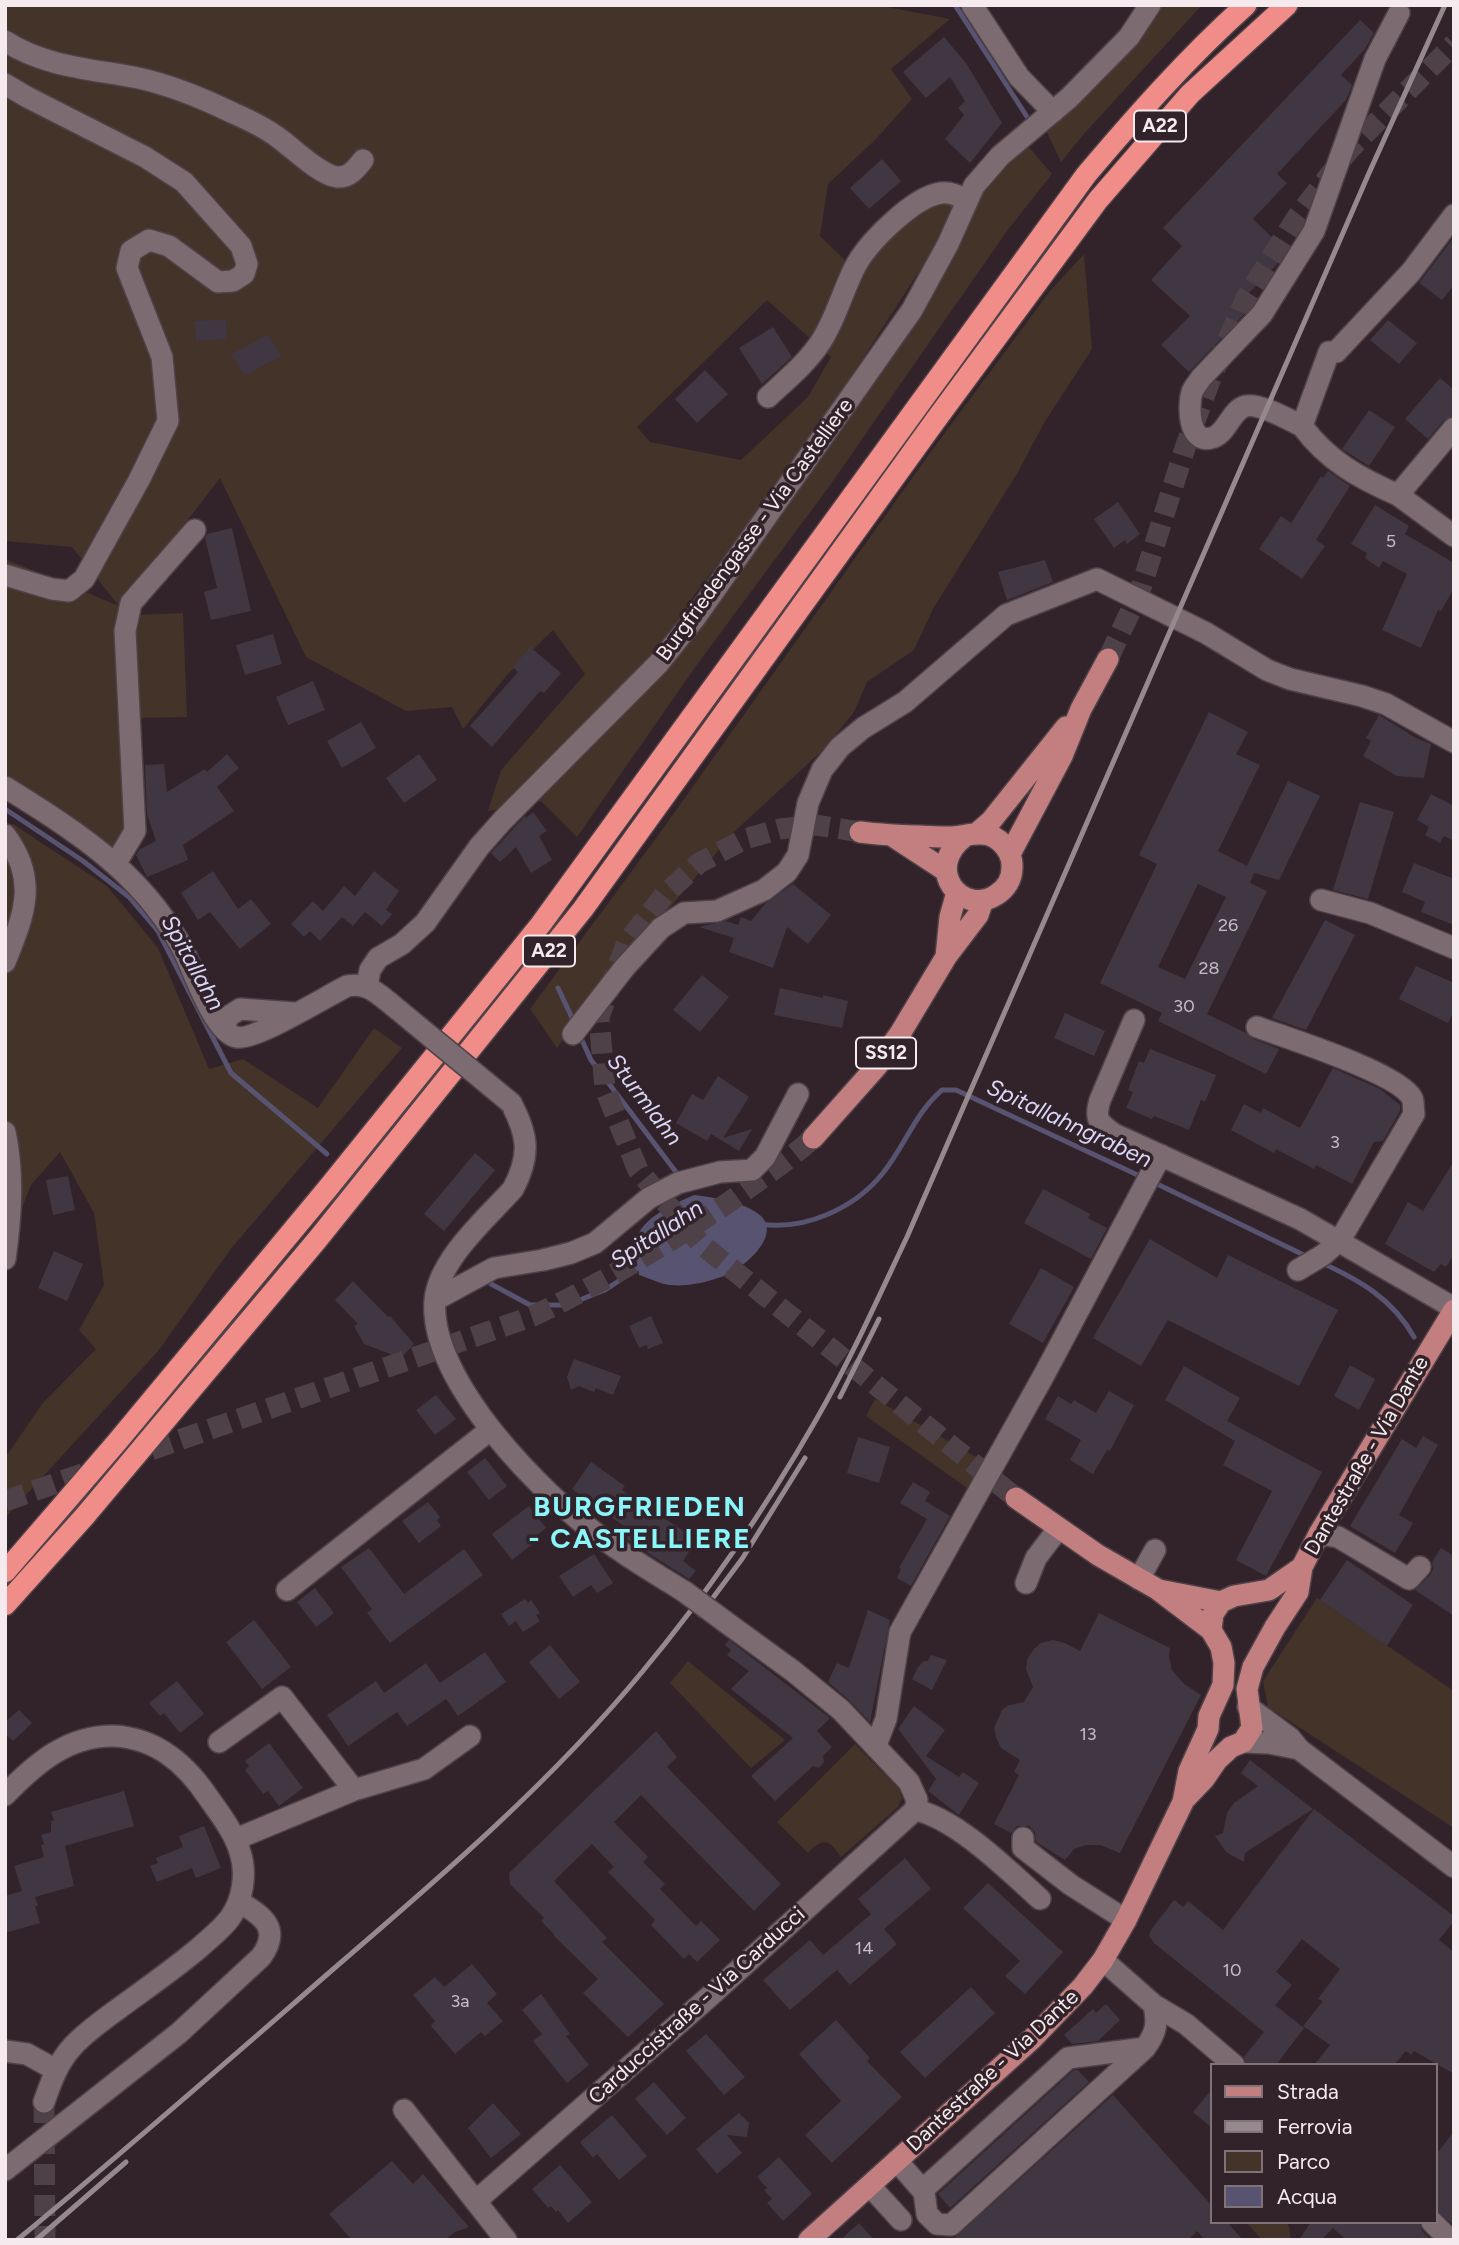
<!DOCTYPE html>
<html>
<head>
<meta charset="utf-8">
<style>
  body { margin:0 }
  #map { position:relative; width:1459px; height:2245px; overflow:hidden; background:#312329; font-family:Figtree,sans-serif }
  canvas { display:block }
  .frame { position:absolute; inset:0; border:7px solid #f5eaee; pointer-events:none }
  .legend { position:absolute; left:1210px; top:2063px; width:228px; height:161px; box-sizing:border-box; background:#312329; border:2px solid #7f7378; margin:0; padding:9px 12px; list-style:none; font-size:21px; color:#f5eaee }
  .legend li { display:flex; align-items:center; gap:14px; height:35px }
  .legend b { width:35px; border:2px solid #7f7378 }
</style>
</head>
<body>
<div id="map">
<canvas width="1459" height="2245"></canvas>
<div class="frame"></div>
<ul class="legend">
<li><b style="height:9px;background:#c37f7f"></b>Strada</li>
<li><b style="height:9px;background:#95898e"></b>Ferrovia</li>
<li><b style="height:19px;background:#443328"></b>Parco</li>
<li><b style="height:19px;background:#575370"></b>Acqua</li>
</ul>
</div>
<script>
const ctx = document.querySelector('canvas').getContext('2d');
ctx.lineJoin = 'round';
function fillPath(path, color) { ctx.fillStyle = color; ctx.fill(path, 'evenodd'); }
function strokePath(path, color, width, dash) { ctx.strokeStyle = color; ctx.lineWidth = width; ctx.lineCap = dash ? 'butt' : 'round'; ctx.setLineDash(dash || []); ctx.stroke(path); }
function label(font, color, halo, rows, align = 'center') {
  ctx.font = font + ' Figtree,sans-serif'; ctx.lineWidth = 7; ctx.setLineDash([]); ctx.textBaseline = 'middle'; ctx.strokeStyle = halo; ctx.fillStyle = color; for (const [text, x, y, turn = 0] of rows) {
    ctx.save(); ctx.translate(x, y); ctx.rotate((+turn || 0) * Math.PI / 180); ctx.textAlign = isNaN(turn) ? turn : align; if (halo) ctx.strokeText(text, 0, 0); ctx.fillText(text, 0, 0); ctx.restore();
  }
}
fillPath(new Path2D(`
  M5 5H877L950 19 891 69 912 99 874 141 828 184 820 236 856 271 909 213 935 200 956 202V209L931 253 832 406 760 510 695 594 652 662 653 686 683 647 996 174 1028 146 1052 174 1007 231 828 488 696 666 577 837 541 801 488 811 501 770 585 674 553 630 507 675 463 729 452 707 406 711 306 657 220 478 121 607 129 830 116 863 5 787V559L119 606 72 547 5 541ZM767 300 831 357 808 397 741 460 650 442 637 427Z
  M1155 5H1202L1083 135 1061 162 1045 128 1158 14Z
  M1084 254 1092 349 1044 423 1018 472 933 609 914 650 867 682 854 712 825 748 734 832 588 1004 557 1048 530 1009 662 830 927 457 1050 291Z
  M183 613 187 717 140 718 136 615Z
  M13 824 107 886 158 948 209 1069 243 1059 318 1108 374 1028 402 1048 230 1250 159 1350 5 1518V1458L42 1404 96 1349 79 1330 104 1285 94 1213 60 1152 31 1185 5 1251V835Z
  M875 1399 990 1465 974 1493 866 1416Z
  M1317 1598 1454 1691V1828L1268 1707 1263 1681Z
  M688 1661 785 1740 751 1768 670 1683Z
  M855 1744 899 1789 902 1798 898 1807 841 1857C829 1839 823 1837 808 1853L777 1822Z
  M1246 2222H1285L1289 2226 1291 2240H1262Z`), '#443328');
fillPath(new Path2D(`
  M694 1195C712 1197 748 1203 761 1216 782 1237 742 1269 724 1276 708 1282 687 1287 670 1285 660 1284 649 1278 639 1275 638 1266 635 1256 635 1247 635 1220 674 1204 694 1195Z`), '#575370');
strokePath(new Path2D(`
  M955 5 1031 123
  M5 809 83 861 129 897 158 931 231 1073 327 1154
  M558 988 575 1024
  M580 1036 591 1060 679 1176
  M1153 1182 1308 1257
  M760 1224C805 1231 855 1208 883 1173 905 1146 915 1113 942 1090H956L1144 1178
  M1320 1262C1359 1280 1392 1298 1414 1337
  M491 1284 530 1305H567L605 1290 644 1264`), '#575370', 5);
fillPath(new Path2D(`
  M1360 20 1374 33 1365 49 1341 75 1352 85 1346 100 1277 174 1287 183 1253 219 1286 251 1279 262 1247 295 1254 302 1252 306 1189 372 1161 345 1190 316 1151 280 1182 246 1163 228Z
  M944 37 966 63 1002 123 970 163 945 139 964 115 958 108 965 101 950 77 926 98 903 72Z
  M882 159 901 181 869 209 850 188Z
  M1454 237V285L1442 300 1419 283Z
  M226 319 227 339 196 341 195 321Z
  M1388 320 1417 343 1399 364 1370 340Z
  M773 327 792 357 762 384 739 348Z
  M268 334 281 356 244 376 232 354Z
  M705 370 728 394 697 423 675 399Z
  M1440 378 1454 390V415L1444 420 1428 439 1405 419Z
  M1369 410 1395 427 1369 466 1342 449Z
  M1328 471 1350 486 1316 540 1325 546 1302 579 1259 549 1281 516 1291 523 1321 476 1323 478Z
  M1118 502 1140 534 1127 544 1125 540 1114 548 1094 519Z
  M1375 505 1409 526 1405 534 1454 563V588L1441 611 1438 610 1421 648 1382 630 1407 574 1383 561 1379 568 1365 558 1367 553 1351 544Z
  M232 528 251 611 211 620 204 592 217 588 205 538 207 534Z
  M1045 560 1053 582 1007 600 998 572Z
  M273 634 282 664 245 675 236 645Z
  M530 647 561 673 544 693 540 691 492 747 470 726 518 672 513 667Z
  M313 681 325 710 288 725 276 697Z
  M1209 712 1248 732 1236 754 1260 765 1218 851 1247 866 1288 781 1320 796 1279 880 1254 873 1250 883 1267 891 1207 1014 1246 1033 1253 1039 1279 1049 1266 1074 1158 1021 1162 1013 1100 983 1157 864 1139 855ZM1198 884 1226 897 1185 979 1158 967Z
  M1379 715 1416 738 1431 744 1424 778 1397 776 1363 756 1371 741 1366 738Z
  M361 722 376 748 342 768 327 741Z
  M227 754 239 768 217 787 234 811 183 845 188 860 147 877 136 855 140 849 156 841 147 814 145 765 164 764 167 792 205 769 207 772Z
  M419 754 437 780 404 803 386 778Z
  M1431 794 1454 806V841L1444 836 1440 843 1425 835 1429 827 1417 820Z
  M1360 802 1394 812 1368 899 1333 890Z
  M533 812 547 831 539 836 552 860 531 873 516 847 500 862 491 853 525 816 526 818Z
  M1414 863 1454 879V925L1421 912 1425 902 1402 892Z
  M213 871 238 909 251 899 271 924 240 949 210 912 198 920 181 893Z
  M374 871 399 891 386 910 392 914 382 926 365 912 353 926 342 917 320 941 310 931 304 937 291 924 313 901 323 911 344 886 355 896Z
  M793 884 831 915 808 944 787 927 773 968 729 952 734 938 699 927 726 921 738 925 741 917 751 921 766 903Z
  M1325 920 1355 935 1306 1030 1272 1018Z
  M1416 966 1454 983V1011L1448 1023 1399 999Z
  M702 975 729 997 700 1032 673 1010Z
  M780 988 823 998V995L848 1001 842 1028 774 1015Z
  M1065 1013 1105 1031 1094 1056 1054 1038Z
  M1150 1049 1216 1075 1205 1102 1201 1100 1189 1130 1154 1116 1152 1119 1126 1108 1133 1092 1128 1090 1132 1079 1139 1061 1144 1063Z
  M1333 1068 1380 1089 1400 1105V1111L1383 1141 1374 1142 1352 1184 1316 1165 1314 1169 1276 1149 1274 1153 1231 1130 1244 1104 1261 1113 1263 1108 1300 1128Z
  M718 1076 749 1097 723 1138 752 1129 739 1151 711 1134 707 1141 676 1123 692 1094 703 1100Z
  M475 1153 495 1170 444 1231 424 1214Z
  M1454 1161V1254L1446 1267 1441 1264 1434 1272 1385 1244 1408 1202 1423 1211Z
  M68 1176 75 1210 53 1215 46 1180Z
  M1043 1189 1090 1214 1088 1218 1107 1228 1091 1259 1024 1223Z
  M1150 1239 1217 1278 1228 1255 1338 1310 1299 1386 1168 1320 1141 1366 1093 1338Z
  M54 1251 83 1264 67 1301 38 1288Z
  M1041 1268 1074 1287 1043 1343 1009 1324Z
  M353 1281 388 1317 390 1316 414 1344 401 1358 364 1344 354 1326 358 1324 335 1300Z
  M651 1316 663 1343 648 1349 647 1345 639 1348 629 1326Z
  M574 1359 621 1376 613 1395 596 1388 594 1392 579 1386 571 1390 567 1377Z
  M1350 1365 1375 1379 1359 1410 1334 1396Z
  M1184 1366 1240 1398 1227 1421 1322 1472 1266 1576 1236 1560 1272 1491 1223 1465 1235 1441 1165 1400Z
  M1109 1391 1134 1405 1110 1451 1107 1450 1093 1474 1070 1460 1081 1440 1045 1419 1058 1396 1071 1404 1074 1400 1096 1413Z
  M436 1395 456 1419 435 1435 416 1410Z
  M1423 1436 1438 1445 1399 1515 1413 1523 1395 1553 1350 1526 1402 1439 1416 1448Z
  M858 1437 890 1447 879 1483 847 1473Z
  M485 1458 507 1486 489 1500 467 1472Z
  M591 1462 625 1486 622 1490 697 1540 683 1561 696 1571 689 1579 623 1537 628 1529 572 1489Z
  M913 1482 930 1492 925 1501 950 1516 911 1586 897 1578 901 1569 899 1568 927 1519 900 1503Z
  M428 1502 440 1517 437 1520 441 1526 419 1543 402 1521Z
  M529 1506 546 1528 537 1535 540 1538 512 1560 492 1534Z
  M369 1548 404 1594 464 1549 483 1575 390 1643 367 1613 372 1609 341 1567Z
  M1441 1548 1454 1556V1616L1415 1590 1430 1575 1433 1569 1432 1562Z
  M594 1554 613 1583 597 1593 591 1585 573 1597 559 1576Z
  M1347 1560 1413 1605 1387 1646 1320 1600Z
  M315 1588 334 1613 316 1627 297 1602Z
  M525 1599 528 1603 531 1600 540 1613 536 1615 540 1621 523 1632 516 1621 509 1626 501 1614Z
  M868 1610 890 1620 870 1722 849 1700 828 1682 837 1663 849 1668Z
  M1099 1613 1170 1648 1169 1656 1172 1670 1184 1684 1201 1695 1120 1853 1100 1845H1086L1074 1849 1065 1860 1036 1842 1035 1832 1029 1826H1017L1011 1833 994 1824 1019 1775 1014 1772 1020 1760 1001 1748 997 1740 994 1728 1002 1710 1009 1705 1024 1702 1033 1687 1026 1669 1027 1660 1034 1649 1041 1643 1053 1640 1065 1643 1080 1651Z
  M254 1620 291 1667 262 1689 226 1642Z
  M729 1640 830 1718 817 1731 832 1747 823 1756 824 1762 819 1768 813 1766 775 1801 751 1776 793 1738 731 1689 749 1671 727 1655 731 1650 725 1645Z
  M550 1645 580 1682 559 1699 529 1662Z
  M485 1652 506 1682 458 1716 446 1699 407 1726 397 1712 348 1746 327 1715 376 1681 384 1693 426 1663 440 1683Z
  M931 1655 947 1660 932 1690 912 1679 918 1667 924 1661H928Z
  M177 1681 204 1714 180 1733 164 1713 160 1716 149 1703Z
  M914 1706 945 1730 926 1756 959 1777 963 1772 979 1783 959 1815 928 1791 936 1779 898 1729Z
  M19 1710 32 1723 13 1741 5 1734V1722Z
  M656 1731 677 1757 667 1767 781 1884 754 1911 641 1795 614 1822 648 1857 643 1862 665 1884 660 1889 696 1926 701 1921 720 1940 697 1962 689 1954 684 1959 651 1925 655 1920 608 1872 614 1867 592 1844 554 1881 607 1938 602 1942 664 2004 628 2037 583 1993 598 1979 553 1935 554 1934 541 1921 544 1918 510 1884 509 1873Z
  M269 1743 303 1788 279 1806 268 1791 263 1794 245 1770 249 1766 245 1761Z
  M1250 1760 1313 1809 1245 1853 1244 1862 1226 1852 1215 1836 1223 1833 1227 1813 1234 1803 1258 1786 1241 1773Z
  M124 1791 134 1826 65 1846 74 1886 35 1897 38 1906H35L40 1923 5 1933V1896L22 1891 14 1866 44 1857 41 1845 44 1844 41 1835 51 1832V1821H54L51 1812Z
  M1314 1809 1454 1916V1921L1439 1940 1454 1952V2074L1414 2051 1411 2055 1406 2051 1394 2065H1314L1330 2045 1303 2026 1323 2001 1318 1999 1340 1969 1302 1939 1276 1972 1292 1985 1275 2005 1304 2028 1276 2065H1247L1244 2057 1264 2032 1154 1943 1149 1936 1151 1930 1174 1900 1183 1907 1188 1901 1223 1930Z
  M204 1826 221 1868 196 1878 192 1868 157 1882 150 1866 158 1863 156 1858 183 1847 179 1836Z
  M905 1858 931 1889 884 1929 897 1944 850 1985 837 1970 790 2010 763 1980 810 1940 823 1955 871 1914 858 1899Z
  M988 1883 1063 1952 1025 1994 1005 1976 1020 1961 963 1908Z
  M472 1964 497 1994 487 2003 503 2021 485 2036 481 2032 455 2054 431 2026 435 2021 413 1995 435 1977 444 1987Z
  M971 1987 995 2013 925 2078 900 2052Z
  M541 1994 570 2034 566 2036 589 2065 567 2083 533 2041 542 2034 522 2010Z
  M1106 2004 1120 2020 1098 2041 1072 2044 1064 2035 1093 2009 1096 2013Z
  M836 2020 870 2058 867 2061 902 2097 832 2163 805 2135 841 2101 799 2054Z
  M706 2034 745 2077 724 2095 686 2051Z
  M1074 2070H1078L1089 2082 950 2208 938 2194Z
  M654 2082 686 2118 667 2135 635 2099Z
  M1212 2089V2128L1193 2112Z
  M1113 2095 1212 2206V2222H1227L1243 2240H1205L1197 2231 1188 2240H952Z
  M493 2103 521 2134 491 2158 468 2128Z
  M739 2113 749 2123 747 2137 727 2135 742 2153 717 2174 696 2149Z
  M612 2115 647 2156 619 2180 597 2154 593 2158 580 2142Z
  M1454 2131V2225L1436 2210V2155Z
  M779 2157 812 2194 783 2221 767 2203 772 2199 764 2190 767 2188 757 2177Z
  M392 2161 413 2184 423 2174 469 2227 455 2232 445 2240H352L329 2214Z
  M560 2165 592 2202 568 2223 558 2210 556 2212 551 2206 548 2208 532 2189Z
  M1311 2222H1419L1422 2231 1431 2240H1346L1333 2228 1321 2240H1299Z
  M859 2223 874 2240H840Z`), '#413743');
strokePath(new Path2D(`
  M44 2102 45 2240`), '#4e4147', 21, [21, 10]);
strokePath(new Path2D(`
  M1108 659 1140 591 1186 445 1211 378 1247 296 1297 217 1349 150 1454 44
  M860 832 816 825 780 829 745 839 699 863 665 894 627 942 599 1017 605 1089 638 1170 701 1244 1016 1498
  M5 1501 533 1316C603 1283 668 1244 732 1200 759 1180 788 1161 813 1138`), '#4e4147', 21, [21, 10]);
const minor = new Path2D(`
  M972 5 1019 77 1053 112
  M5 41C45 67 92 69 138 78 171 85 202 98 233 113 249 120 266 128 280 139 295 150 319 174 337 177 349 178 356 169 363 160
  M5 84 27 97 145 157 184 182 241 246 247 264 244 274 233 281 218 282 169 246 149 240 131 251 127 268 162 357 168 421 139 480 84 579 69 591 52 589 5 575
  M768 397C786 380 806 364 820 343 835 321 842 293 854 269 866 244 913 197 941 193 951 192 959 196 967 200
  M1302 426C1289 420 1260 403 1246 406 1230 410 1227 435 1211 438 1188 444 1188 405 1192 392 1194 387 1198 383 1201 378L1262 314 1314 231 1375 59 1399 13
  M1454 428 1398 495 1454 536
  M1398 495C1359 478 1328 461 1302 426L1329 352H1336L1411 272 1454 215
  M5 787C74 830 138 870 179 942 192 963 211 1030 236 1037 253 1042 327 996 347 986 366 982 376 992 391 1004
  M5 835C39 880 24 915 5 962
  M116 863 135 831 125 631 131 603 195 530
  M1321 900 1370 913 1454 948
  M367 986 370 970 378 958 402 944 425 923 479 847 503 820 658 664 695 618 912 310 948 244 974 186 1000 156 1069 98 1129 37 1150 5
  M1134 1020 1100 1100C1094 1120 1099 1123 1114 1134L1300 1219 1454 1308
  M1257 1027C1287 1038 1399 1073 1412 1098 1414 1102 1413 1109 1414 1114L1340 1240 1323 1255 1298 1270
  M223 1028 229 1016 240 1009 295 1013
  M573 1034 625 967 661 928 684 913 717 911 764 890 787 872 798 855 808 803 822 770 840 747 863 728 905 702 1006 615 1097 579 1206 633 1267 670 1290 679 1362 696 1386 704 1454 742
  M511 1103C528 1135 531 1155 513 1189 487 1218 439 1259 435 1300 428 1380 544 1497 605 1540 630 1559 658 1575 685 1592
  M5 1132C14 1174 11 1217 5 1259
  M435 1300 494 1268 543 1260 571 1253 595 1243 649 1198 678 1183 720 1172 752 1170 765 1157 798 1094
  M1319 1534 1338 1537 1409 1579 1420 1567
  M1139 1579 1155 1550
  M1026 1583 1036 1558 1058 1529
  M287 1590 490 1430
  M727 1623 793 1671 841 1710 909 1782 917 1800 915 1810
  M1248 1707 1290 1738 1299 1749 1454 1867
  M219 1742 282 1697 354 1790 236 1839
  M1243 1742 1269 1743 1299 1749
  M876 1745 886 1719 900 1632 1044 1375 1161 1155
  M354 1790 424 1769 470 1736
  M5 1795C35 1764 68 1735 114 1736 156 1738 185 1763 208 1797 220 1814 234 1832 240 1852 247 1873 243 1900 230 1918 221 1930 210 1938 199 1948 173 1970 145 1989 118 2009 103 2020 86 2032 73 2046 58 2062 51 2082 44 2102
  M915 1810C956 1818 1009 1871 1040 1899
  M1023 1838V1848L1071 1885 1126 1920
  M1103 1960 1154 2005 1186 2024 1234 2065
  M5 2051 27 2054 56 2070
  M404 2110 506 2240
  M897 2161 924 2192 927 2214 937 2224 951 2225 1145 2048C1156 2033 1158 2024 1154 2005
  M5 2170 179 2033 261 1957C281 1929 264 1916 239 1902
  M918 2185H928L1068 2058 1145 2048
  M870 2186 901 2220
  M477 2200 710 1996 915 1810
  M1432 2222 1450 2240`);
const major = new Path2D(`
  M860 832C889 836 917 836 946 837 960 838 976 831 989 835 1003 840 1013 854 1012 868 1012 879 1006 889 996 895 962 917 923 869 964 837
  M976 834 991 821 1066 727
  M894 837 946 871
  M1010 854 1062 756 1081 709 1108 659
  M946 957 950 917 957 892
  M813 1138 877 1066 901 1032 946 957 978 915 983 900
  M1016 1498 1098 1555 1157 1589 1211 1630
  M1159 1590 1221 1602
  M1183 1801 1204 1779 1217 1760 1231 1747 1243 1742 1252 1728 1247 1689 1253 1667 1275 1627 1298 1592 1302 1567 1319 1534 1454 1310
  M809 2240 1032 2039 1083 1986 1103 1960 1126 1920 1183 1802 1189 1771 1208 1729 1209 1716 1223 1685 1224 1663 1221 1647 1211 1630 1213 1614 1221 1602 1234 1596 1269 1590 1302 1567`);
const highway = new Path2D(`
  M5 1572 117 1442 328 1188 541 924 1086 175C1136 116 1188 57 1246 5
  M5 1605 84 1517 317 1240 583 909 935 421 1098 200 1190 94 1287 5`);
strokePath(minor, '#4e4147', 24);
strokePath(major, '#4e4147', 24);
strokePath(highway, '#4e4147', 24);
strokePath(minor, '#7d6b72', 21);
strokePath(major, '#c37f7f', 21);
strokePath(highway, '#f18d88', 21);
strokePath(new Path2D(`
  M840 1397 879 1319
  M700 1615 742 1559 805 1458
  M17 2240C126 2150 232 2057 338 1965 445 1873 552 1781 642 1672 708 1593 765 1509 816 1420 850 1361 878 1298 907 1237L1369 173 1445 5
  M36 2240 126 2162`), '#95898e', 5);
const minorBridge = new Path2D(`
  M391 1004 511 1103
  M685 1592 727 1623`);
strokePath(minorBridge, '#4e4147', 24, []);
strokePath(minorBridge, '#7d6b72', 21);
label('18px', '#c8bdc3', null, [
  ["5",1391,542],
  ["26",1228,926],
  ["28",1209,969],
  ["30",1184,1007],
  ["3",1335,1143],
  ["13",1088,1735],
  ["14",864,1949],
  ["10",1232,1971],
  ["3a",460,2002]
]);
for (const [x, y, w] of [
  [1160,126,52],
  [549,951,52],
  [886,1053,60]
]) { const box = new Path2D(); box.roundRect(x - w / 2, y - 15.5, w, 31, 5); ctx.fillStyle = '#312329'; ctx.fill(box); strokePath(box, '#f5eaee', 2); }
label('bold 19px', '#f5eaee', null, [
  ["A22",1160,126],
  ["A22",549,951],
  ["SS12",886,1053]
]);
label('21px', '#f5eaee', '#312329', [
  ["Burgfriedengasse - Via Castelliere",755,530,-54],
  ["Dantestraße - Via Dante",1367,1456,-60],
  ["Carduccistraße - Via Carducci",697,2006,-42],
  ["Dantestraße - Via Dante",993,2071,-43]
]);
label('italic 23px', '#dbd8f9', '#312329', [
  ["Spitallahn",192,963,61],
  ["Sturmlahn",644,1100,53],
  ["Spitallahngraben",1069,1124,25],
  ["Spitallahn",657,1235,-33]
]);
ctx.letterSpacing = '2px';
label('bold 28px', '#8af6f9', '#312329', [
  ["BURGFRIEDEN",640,1508],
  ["- CASTELLIERE",640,1540]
]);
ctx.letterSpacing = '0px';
</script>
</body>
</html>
